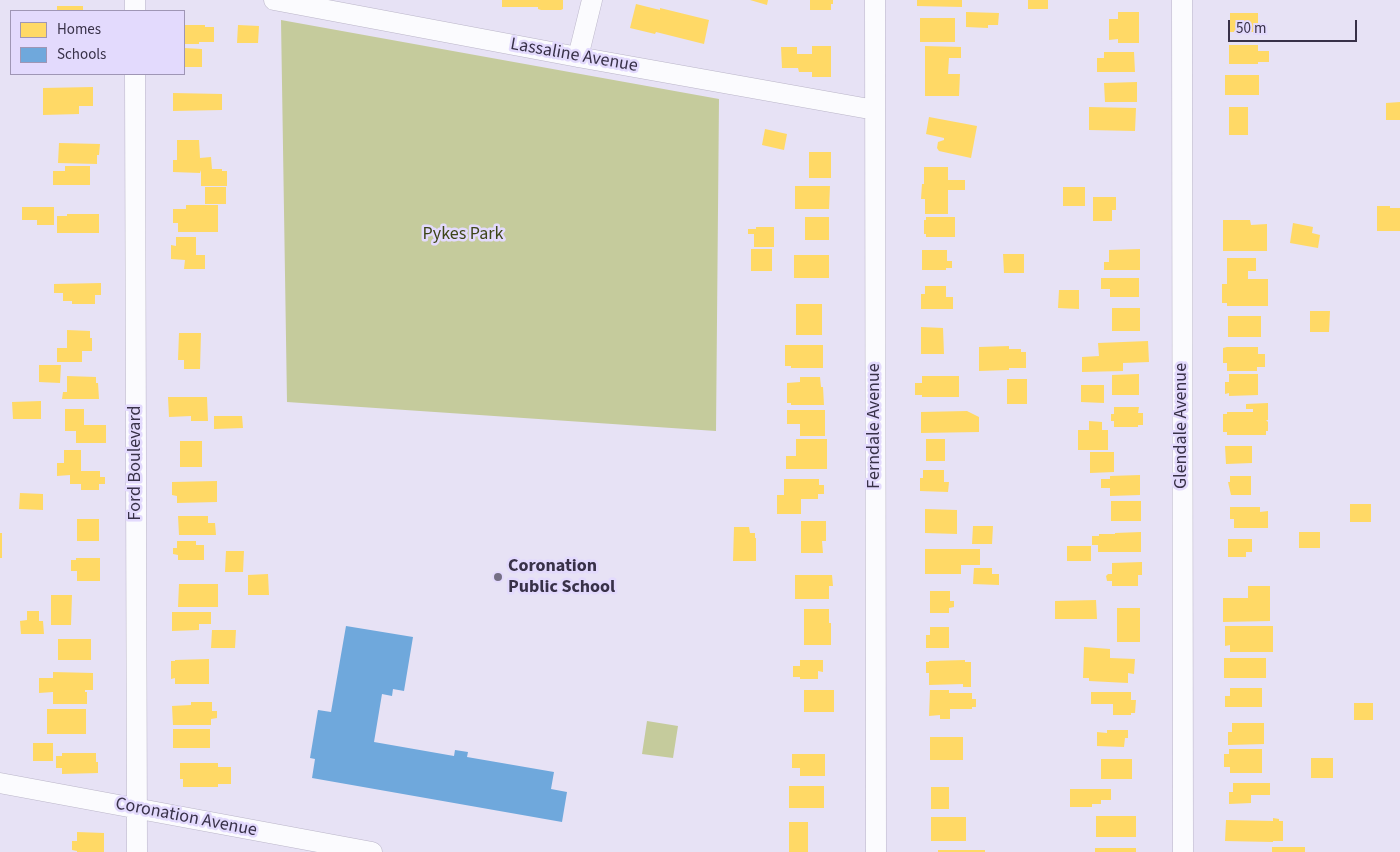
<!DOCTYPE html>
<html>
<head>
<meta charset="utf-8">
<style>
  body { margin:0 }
  #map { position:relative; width:1400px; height:852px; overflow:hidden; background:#e7e2f5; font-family:"Source Sans 3",sans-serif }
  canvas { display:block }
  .legend { position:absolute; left:10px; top:10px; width:175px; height:65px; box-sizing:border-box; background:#e3dafd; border:1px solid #9f96b5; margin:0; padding:6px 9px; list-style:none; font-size:15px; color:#383148 }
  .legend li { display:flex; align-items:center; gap:10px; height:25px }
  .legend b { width:25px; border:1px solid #9f96b5 }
  .scale { position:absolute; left:1228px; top:20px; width:129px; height:22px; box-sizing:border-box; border:2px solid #383148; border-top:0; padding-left:6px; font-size:15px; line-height:18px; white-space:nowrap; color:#383148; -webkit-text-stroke:4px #e3dafd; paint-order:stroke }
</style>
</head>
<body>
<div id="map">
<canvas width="1400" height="852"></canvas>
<ul class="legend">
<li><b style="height:14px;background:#ffd966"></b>Homes</li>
<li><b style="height:14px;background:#6fa8dc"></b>Schools</li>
</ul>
<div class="scale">50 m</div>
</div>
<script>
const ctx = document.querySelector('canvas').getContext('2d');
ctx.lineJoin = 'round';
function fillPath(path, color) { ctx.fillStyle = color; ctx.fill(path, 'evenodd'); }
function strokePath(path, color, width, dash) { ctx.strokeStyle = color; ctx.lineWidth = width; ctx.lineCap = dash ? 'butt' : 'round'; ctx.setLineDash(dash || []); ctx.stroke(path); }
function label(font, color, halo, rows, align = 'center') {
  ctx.font = font + ' "Source Sans 3",sans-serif'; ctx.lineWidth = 5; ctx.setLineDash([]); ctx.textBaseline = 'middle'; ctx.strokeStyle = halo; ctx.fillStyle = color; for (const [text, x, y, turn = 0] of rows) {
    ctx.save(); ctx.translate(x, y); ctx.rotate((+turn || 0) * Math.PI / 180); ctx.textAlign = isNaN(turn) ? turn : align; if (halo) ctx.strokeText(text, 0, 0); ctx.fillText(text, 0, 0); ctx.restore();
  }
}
fillPath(new Path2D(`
  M281 20 719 99 716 431 287 402Z
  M647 721 678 726 673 758 642 754Z`), '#c5cb9c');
fillPath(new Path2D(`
  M502 0H563V9L561 10H541L538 9V7H502Z
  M750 0H768L767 5Z
  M810 0H833V4H831V10H810Z
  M917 0H962V7L917 6Z
  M1028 0H1048V9H1028Z
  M636 4 660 10V8L709 20 704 44 656 32 655 34 630 28Z
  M57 6H83V11H57Z
  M966 12 999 13 998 25H988V28L966 27Z
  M1118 12H1139V43H1118V39L1109 40V19H1118Z
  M1230 13H1258V32H1230Z
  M920 18H955V42H920Z
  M184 25H205V27H214V42H199V44H184Z
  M238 25 259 26 258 43H237Z
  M1229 45H1258V51H1269V62H1258V64H1229Z
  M812 46H831V77H812V72H799L798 68H782L781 47H797V54H812Z
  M925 46 961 47V58H949L948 74H960L959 96H925Z
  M184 48 202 49V67H184Z
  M1104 52H1134L1135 72H1097V58H1104Z
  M1225 75H1259V95H1225Z
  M1137 82V102H1105L1104 83Z
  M93 87V106H79V114L43 115V88Z
  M173 93 222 94V110L173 111Z
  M1400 102V120H1386V103Z
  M1089 107 1136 108 1135 131 1089 130Z
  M1229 107H1248V135H1229Z
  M929 117 977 126 971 158 939 151 937 148 938 142 944 140V138L926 134Z
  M765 129 787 134 784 150 762 145Z
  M177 140H199L200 158 211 157 212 169H222V171H227V186H201V170L200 173 173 172V160H177Z
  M59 143 100 144 99 155H97V164L58 163Z
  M809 152H831V178H809Z
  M65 166H90V185H53V171H65Z
  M924 167H948V180H965V190H948V214H925V199H921L922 184H924Z
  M795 186H830L829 209H795Z
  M205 187H226V204H205Z
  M1063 187H1085V206H1063Z
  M1093 197H1116V210H1112V221H1093Z
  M186 205H218V232H178V223H173V209H186Z
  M1377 206H1390V208H1400V231H1377Z
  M22 207H54V225H37V220H22Z
  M67 214H99V233H57V216H67Z
  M805 217H829V240H805Z
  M926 217H955V237H926V234H924V220H926Z
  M1223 220H1250L1251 225 1267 224V251H1223Z
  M1293 223 1313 227 1312 233 1320 235 1318 248 1290 243Z
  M756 227H774V247H754V234H748V229H756Z
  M176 237H196V255H205V269H184L185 260 171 259V245L176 246Z
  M751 249H772V271H751Z
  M1140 249V270H1104V262H1109V250Z
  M922 250H947V261H952V268H946V270H922Z
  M1003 254H1024V273H1004Z
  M794 255H829V278H794Z
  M1227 258H1256V271H1248V279H1268V306H1227V303H1222V284H1227Z
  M1101 278H1139V297H1110V289H1101Z
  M101 283V295H95V304H72V301H63V293H54V284Z
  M925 286H946V297H953V309H921V294H925Z
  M1059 290H1079V309L1058 308Z
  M796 304H822V335H796Z
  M1112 308H1140V331H1112Z
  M1310 311H1330L1329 332H1310Z
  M1228 316H1261V337H1228Z
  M921 327 943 328 944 354H921Z
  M67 330 90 331V338H92V351H82V362H57V348H67Z
  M179 333H201L200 369H184V360H178Z
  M1148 341 1149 362 1123 363V371L1082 372V357L1099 356 1098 343Z
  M785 345H823V368H791V366H785Z
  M1009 346V349H1021V352H1026V368H1009V370L979 371V347Z
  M1227 347H1258V354H1265V367H1257V371H1227V363H1223V348Z
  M39 365H61L60 383 39 382Z
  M1139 374V395H1112V375Z
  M1229 374H1258V395L1229 396V393L1225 394V382H1229Z
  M67 376 96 377V383H98L99 399H62L63 392H67Z
  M922 376H959V397H922V395H915V383H922Z
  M800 377H820L821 387H823L824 405H791V403H787V383L800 382Z
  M1007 379H1027V404H1007Z
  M1081 385H1104V403L1081 402Z
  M168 397H207L208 421H191V416L169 417Z
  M41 401V419H13L12 402Z
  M1268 403V420H1266L1268 422V431H1266V435H1227V432H1223V414H1227V412H1253V409H1246V404Z
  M1114 407H1139L1138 413H1143V425H1138V427H1114V421H1111V414H1114Z
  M65 409H84V425H106V443H76V431H65Z
  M787 410H825V436H800V424H787Z
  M967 411 979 417V432L921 433V412Z
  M214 416H242L243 428 214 429Z
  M1089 421 1102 422V430H1108V450H1078V430H1089Z
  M796 439H827V469H786V456H796Z
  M926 439H945V461H926Z
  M180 441H202V467H180Z
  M1225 446H1252V463L1226 464Z
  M64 450H81V471H100V477H105V484H99V490H81V484H70V475L57 476V463H64Z
  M1090 452H1114V472L1090 473Z
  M923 470H944V482H949L948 492 920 491V478H923Z
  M1140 475V495L1110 496V488H1101V479H1110V476Z
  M1230 476H1251V495H1231L1228 482H1230Z
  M784 479H819V485H824V494H818V499H801V514H777V495H784Z
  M217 481V502L177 503V496L172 495V482Z
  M20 493 43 494V510L19 509Z
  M1111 501H1141V521H1111Z
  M1350 504H1371V522H1350Z
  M1230 507H1260V512L1268 511V528H1234V519H1230Z
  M925 509 957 510V534L925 533Z
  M178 516H208V523H215L216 535H179Z
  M77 519H99V541H77Z
  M801 521H826V541H822L823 553H801Z
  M973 526H993L992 544H972Z
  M734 527H749L750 533H755V538H756V561H733Z
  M1141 532V552H1098V545H1092V536H1099V534H1115V533Z
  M1299 532H1320V548H1299Z
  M0 533H2V558H0Z
  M1228 539H1252V552H1246V557H1228Z
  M177 541H196V545H204V560H178V555L173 554V548H177Z
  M1067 546H1091V561H1067Z
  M925 549H980V565H961V574H925Z
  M226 551H244L243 572H225Z
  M76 558H100V581H77V571H71V560H76Z
  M1142 562V575H1138V586H1112V581H1107L1106 576 1108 574H1112V563Z
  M974 568H992V574H999V585L973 584Z
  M268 574 269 595H248V575Z
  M795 575H832L833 586H829V599H795Z
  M179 584H218V607H178Z
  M1248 586H1270V621L1223 622V598H1248Z
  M930 591H950V601H954V607L949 608V613H930Z
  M51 595H72L71 625H51Z
  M1096 600 1097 619H1055V601Z
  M1117 608H1140V642H1117Z
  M804 609H829V623H831V645H804Z
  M27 611H39V621H43L44 634H21L20 621 27 620Z
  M172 612H211V624H199V630L172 631Z
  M1225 626H1273V652H1230V645L1225 646Z
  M930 627H949V648H926V635H930Z
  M212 630H236L235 648H211Z
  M58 639H91V660H58Z
  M1084 647 1110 649V658L1135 659 1134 674 1128 673V683L1089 681V678H1083Z
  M1224 658H1266V678H1224Z
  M209 659V684H175V678L171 679V661H175V660Z
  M800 660H823V672L818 671V679H800V677H793V666H800Z
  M965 660V662H971V687H963V684L929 685V673H926V662H929V661Z
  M53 672 93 673V690H85V692H87V704H53V692L39 693V678H53Z
  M1230 688H1262V707H1225V696H1230Z
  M804 690H834V712H804Z
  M930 690H949V693H972V699H976V707H972V709H950V719H940V715L929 716Z
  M1091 692H1131V700H1136L1135 713H1131V715H1113V704H1091Z
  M191 702H212V711H217V718L211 719V725H173L172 706 191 705Z
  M1354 703H1373V720H1354Z
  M47 709H86V734H47Z
  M1232 723H1264V744L1228 745V732H1232Z
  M173 729H210V748H173Z
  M1107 730H1128V738H1125L1124 747 1097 746V732L1107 733Z
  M930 737H963V760H930Z
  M33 743H53V761H33Z
  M1229 749H1262V773H1230V767H1224V754H1229Z
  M62 753H96V762H98V773L62 774V768H56V756H62Z
  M792 754H825V776H800V768H792Z
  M1311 758H1333V778H1311Z
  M1101 759H1132V779H1101Z
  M180 763H218V767H231V784H218V787H183V779H180Z
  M1233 783H1270V795H1251V803L1229 804V792H1233Z
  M789 786H824V808H789Z
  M931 787H949V809H931Z
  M1070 789H1111V800H1101V804H1092V807H1070Z
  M1096 816H1136V837H1096Z
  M931 817H966V841H931Z
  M1273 818 1279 819V821H1283V841H1273V842L1225 841 1226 820 1273 821Z
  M789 822H808V852H789Z
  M77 832 104 833V852H77V851L72 850V841H77Z
  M1272 847H1305V852H1272Z
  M1095 848H1136V852H1095Z
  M938 850H985V852H938Z`), '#ffd966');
fillPath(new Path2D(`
  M346 626 413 637 404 691 393 689 392 696 382 694 374 742 454 756 455 750 468 752 467 757 554 772 551 789 567 792 562 822 312 778 315 759 310 758 318 710 331 712Z`), '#6fa8dc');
const minor = new Path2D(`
  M135 0V11
  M274 0 578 57 875 110
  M875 0 876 852
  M1182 0 1183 852
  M578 57 592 0
  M135 74 137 852
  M0 783 372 852`);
strokePath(minor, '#bab5c8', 21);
strokePath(minor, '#fbfbfe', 20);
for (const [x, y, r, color] of [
  [498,577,5,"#756f85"]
]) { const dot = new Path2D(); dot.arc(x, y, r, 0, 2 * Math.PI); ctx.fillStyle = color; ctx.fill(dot); strokePath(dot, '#e3dafd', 2); }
label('18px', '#383148', '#e3dafd', [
  ["Lassaline Avenue",574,56,10],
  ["Ferndale Avenue",875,426,-90],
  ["Glendale Avenue",1182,426,-90],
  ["Ford Boulevard",136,463,-90],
  ["Coronation Avenue",186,818,11]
]);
label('18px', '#3d4517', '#e3dafd', [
  ["Pykes Park",463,235]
]);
label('bold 18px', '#383148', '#e3dafd', [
  ["Coronation",508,567],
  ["Public School",508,588]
], 'left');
</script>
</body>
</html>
